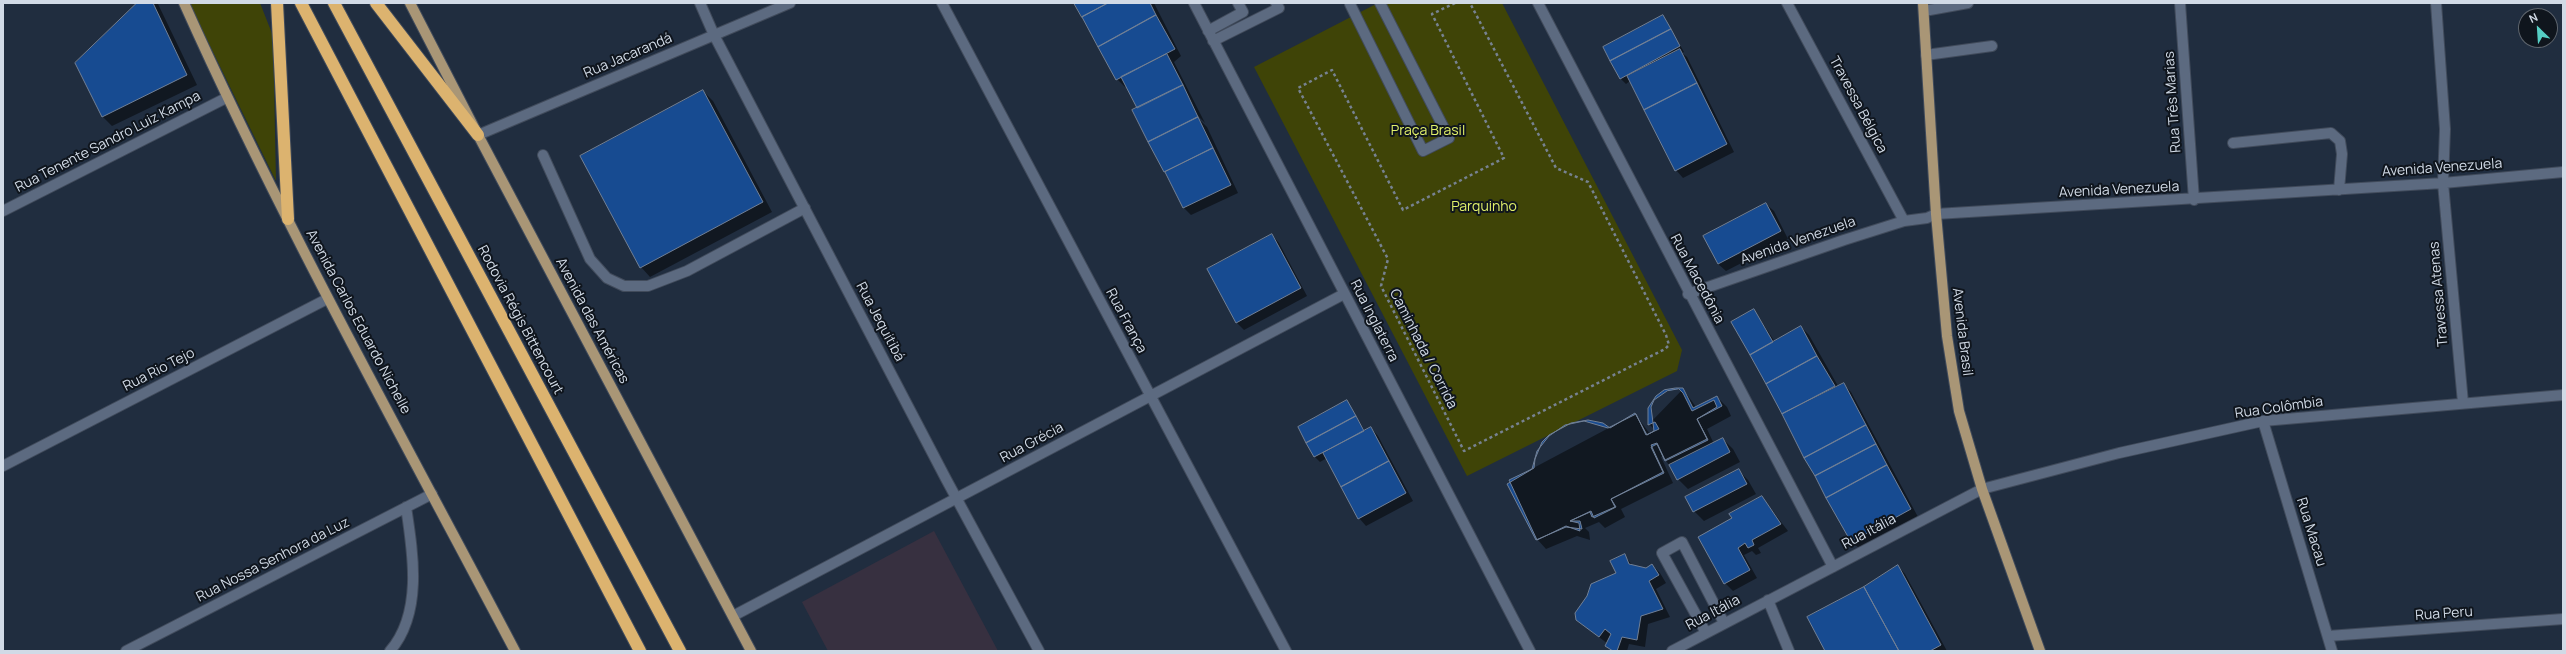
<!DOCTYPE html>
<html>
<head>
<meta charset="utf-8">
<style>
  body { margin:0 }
  #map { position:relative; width:2566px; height:654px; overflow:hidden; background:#202d3f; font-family:Manrope,sans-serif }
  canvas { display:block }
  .frame { position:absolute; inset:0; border:4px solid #d1dae6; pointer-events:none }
  .north { position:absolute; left:2518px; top:8px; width:40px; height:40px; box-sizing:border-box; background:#0f151d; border:1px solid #5d646d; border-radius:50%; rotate:335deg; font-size:11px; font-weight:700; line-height:16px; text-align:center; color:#d1dae6 }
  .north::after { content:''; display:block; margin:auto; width:14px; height:18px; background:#56cec4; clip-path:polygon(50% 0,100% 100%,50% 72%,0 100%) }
</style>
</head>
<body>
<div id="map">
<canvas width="2566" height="654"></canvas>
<div class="frame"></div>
<div class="north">N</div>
</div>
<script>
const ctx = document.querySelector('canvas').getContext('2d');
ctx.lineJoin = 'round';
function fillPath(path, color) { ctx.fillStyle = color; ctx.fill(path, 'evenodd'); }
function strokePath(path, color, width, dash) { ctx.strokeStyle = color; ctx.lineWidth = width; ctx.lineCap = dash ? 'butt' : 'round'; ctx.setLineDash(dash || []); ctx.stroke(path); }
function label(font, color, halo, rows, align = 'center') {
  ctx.font = font + ' Manrope,sans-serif'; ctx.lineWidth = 4; ctx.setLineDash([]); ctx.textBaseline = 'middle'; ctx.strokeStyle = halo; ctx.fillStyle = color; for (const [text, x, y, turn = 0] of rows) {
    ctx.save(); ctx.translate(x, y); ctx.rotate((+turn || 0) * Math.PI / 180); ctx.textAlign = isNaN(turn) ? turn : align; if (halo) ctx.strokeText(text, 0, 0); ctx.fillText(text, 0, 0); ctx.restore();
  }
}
fillPath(new Path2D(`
  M934 531 998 651H828L802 602Z`), '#373040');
fillPath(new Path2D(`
  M189 3H260L273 36 276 181Z
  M1378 3H1502L1682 350 1677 371 1467 476 1254 67Z`), '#3f4407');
fillPath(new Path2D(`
  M139 3 158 4 197 85 112 126 102 116Z
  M1076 3H1154L1181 56 1174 62 1205 123 1195 113 1194 114 1207 127 1238 193 1191 215 1184 208 1149 141 1138 108 1127 86 1125 87 1117 79Z
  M1663 16 1684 52 1682 53 1687 57 1734 152 1683 178 1676 170 1630 81 1626 84 1621 79 1604 48Z
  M703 91 713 101 772 212 650 277 641 267Z
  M1766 204 1774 211 1788 239 1726 271 1718 264 1704 236Z
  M1272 235 1279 243 1307 296 1244 330 1236 322Z
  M1754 310 1775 342 1801 327 1809 335 1838 386 1843 384 1851 392 1918 517 1860 549 1852 542 1751 354Z
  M1683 389 1696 407 1717 397 1727 407 1731 416 1707 429 1714 444 1723 439 1733 449 1740 462 1688 489 1678 479 1663 456 1661 457 1673 483 1621 509 1625 517 1605 528 1599 522 1585 528 1589 532 1590 540 1577 536 1546 549 1537 539 1508 484 1509 481 1635 414 1650 434 1655 430 1649 424Z
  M1347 401 1365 431 1371 428 1378 436 1413 501 1366 526 1359 518 1327 458 1320 462 1315 457 1299 427Z
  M1738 470 1748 480 1756 494 1704 521 1694 511Z
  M1762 497 1788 531 1758 548 1761 553 1756 555 1752 551 1744 555 1757 578 1733 591 1725 583 1733 519Z
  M1624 555 1633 566 1646 569 1652 565 1660 573 1666 583 1656 589 1670 617 1648 624 1645 647 1629 644 1627 651H1612L1606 646 1608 644 1577 620 1617 573Z
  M1898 566 1905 574 1947 651H1827L1864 588Z`), '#0007');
const building = new Path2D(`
  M137 3H153L187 75 102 117 75 63Z
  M1074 3H1108L1082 17Z
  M1108 3H1150L1156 15 1098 47 1082 17Z
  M1156 15 1175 49 1116 80 1098 47Z
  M1663 15 1671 29 1610 61 1603 47Z
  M1671 29 1680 46 1620 79 1610 61Z
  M1680 49 1697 83 1644 110 1627 76Z
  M1167 54 1183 85 1137 108 1121 77Z
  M1697 83 1727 144 1675 171 1644 110Z
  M1183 85 1198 117 1148 142 1132 110Z
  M703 90 763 202 640 268 580 156Z
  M1198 117 1213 148 1164 172 1148 142Z
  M1213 148 1231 185 1183 208 1165 172Z
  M1766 203 1781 231 1718 264 1703 236Z
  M1272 234 1301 288 1236 323 1207 269Z
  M1754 309 1773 342 1750 355 1731 322Z
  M1801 326 1817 356 1766 384 1750 355Z
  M1817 356 1835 386 1782 414 1766 384Z
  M1844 383 1866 425 1804 458 1782 414Z
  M1676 388H1683L1693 408 1717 396 1722 406 1697 419 1707 439 1665 460 1657 443 1651 445 1664 473 1611 499 1616 507 1594 518 1591 511 1570 521 1579 523 1580 531 1566 526 1537 540 1509 480 1532 469 1537 451 1549 436 1565 425 1584 421 1608 428 1636 414 1646 435 1659 429 1655 422 1648 425V408L1656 396 1664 390Z
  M1679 389 1683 393 1692 411 1714 400 1717 407 1697 419 1708 440 1665 461 1657 444 1651 447 1663 472 1611 499 1615 507 1592 517 1590 512 1570 521H1580L1582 529 1566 527 1536 540 1507 484 1534 468 1535 459 1542 442 1549 435 1571 423 1588 420 1603 423 1610 428 1635 413 1647 435 1654 431 1651 407 1654 400 1667 391Z
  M1347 400 1356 416 1306 443 1298 427Z
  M1356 416 1364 431 1314 457 1306 443Z
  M1866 425 1876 444 1815 476 1804 458Z
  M1371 427 1389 461 1341 487 1323 453Z
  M1723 438 1730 452 1677 480 1669 465Z
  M1876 444 1887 465 1826 498 1815 476Z
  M1389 461 1406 493 1358 519 1341 487Z
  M1887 465 1911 509 1851 542 1826 498Z
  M1739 469 1747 484 1693 512 1685 497Z
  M1762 496 1781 524 1752 540 1754 545 1748 548 1745 543 1738 548 1750 570 1724 584 1698 537 1732 518 1729 514Z
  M1625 554 1629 564 1646 568 1652 564 1659 575 1649 581 1663 609 1641 616 1637 640 1622 637 1617 651H1613L1605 646 1611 634 1605 629 1599 637 1576 620 1575 613 1587 596 1591 584 1616 573 1610 561Z
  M1898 565 1941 645 1930 651H1899L1864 587Z
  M1864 587 1899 651H1825L1807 617Z`);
fillPath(building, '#174b91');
strokePath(building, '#718096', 1);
const minor = new Path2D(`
  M700 3 714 35 946 479 1039 651
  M942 3 1286 651
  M1194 3 1530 651
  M1538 3 1833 567
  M1787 3 1904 221
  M2180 3 2194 200
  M2436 3 2445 129 2443 183 2463 403
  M1350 4 1423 151 1449 138 1380 3
  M1924 11 1968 3
  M1208 31 1243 12 1238 3
  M1213 41 1279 8 1276 3
  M1926 55 1992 46
  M478 135 790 3
  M2233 143 2331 133 2340 141 2342 154 2339 190
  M543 155 590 259 607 278 624 286H648L687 271 805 208
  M3 211 226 98
  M1688 294 1844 240 1904 221 1927 218 1936 214 2443 183 2563 172
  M2263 421 2332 651
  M3 466 327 299
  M1768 600 1789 651
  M733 616 1344 294
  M1706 633 1662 553 1682 542 1724 623
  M2328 636 2563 619
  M126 651 432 494
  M390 651C423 613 413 553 406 507
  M1672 651 1982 489 2119 453 2263 421 2563 395`);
const major = new Path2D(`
  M184 3C283 224 402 436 515 651
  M410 3 478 135 751 651
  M1923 3 1936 214 1947 336 1959 411 1982 489 2040 651`);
const highway = new Path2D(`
  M277 3 288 219
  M301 3 640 651
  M334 3 680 651
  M376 3 478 135`);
strokePath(minor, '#414b5b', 12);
strokePath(major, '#414b5b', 12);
strokePath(highway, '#414b5b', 14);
strokePath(new Path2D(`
  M1455 3 1432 14 1504 158 1403 210 1332 70 1298 88 1388 259 1381 286 1464 451 1665 349 1669 345 1666 335 1588 182 1556 168 1470 3`), '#778291', 2.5, [3, 3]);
strokePath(minor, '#5c6a80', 10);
strokePath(major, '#a99676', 10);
strokePath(highway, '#dcb36f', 12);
label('14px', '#d1dae6', '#0f151d', [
  ["Rua Jacarandá",628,56,-23],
  ["Rua Três Marias",2173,102,-94],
  ["Travessa Bélgica",1858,105,62],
  ["Rua Tenente Sandro Luiz Kampa",108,142,-27],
  ["Avenida Venezuela",2442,168,-4],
  ["Avenida Venezuela",2119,190,-3],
  ["Avenida Venezuela",1798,241,-19],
  ["Rua Macedônia",1697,279,62],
  ["Travessa Atenas",2439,294,-95],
  ["Rodovia Régis Bittencourt",520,320,62],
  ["Avenida das Américas",592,321,62],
  ["Rua França",1126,321,62],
  ["Rua Inglaterra",1374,321,63],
  ["Avenida Carlos Eduardo Nichelle",358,322,62],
  ["Rua Jequitibá",880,322,62],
  ["Avenida Brasil",1962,332,83],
  ["Caminhada / Corrida",1423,349,63],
  ["Rua Rio Tejo",159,370,-27],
  ["Rua Colômbia",2279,408,-8],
  ["Rua Grécia",1032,443,-28],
  ["Rua itália",1869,532,-28],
  ["Rua Macau",2311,532,73],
  ["Rua Nossa Senhora da Luz",273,560,-27],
  ["Rua Itália",1713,613,-28],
  ["Rua Peru",2444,614,-4]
]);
label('14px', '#e2f16a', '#0f151d', [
  ["Praça Brasil",1428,131],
  ["Parquinho",1484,207]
]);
</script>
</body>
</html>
